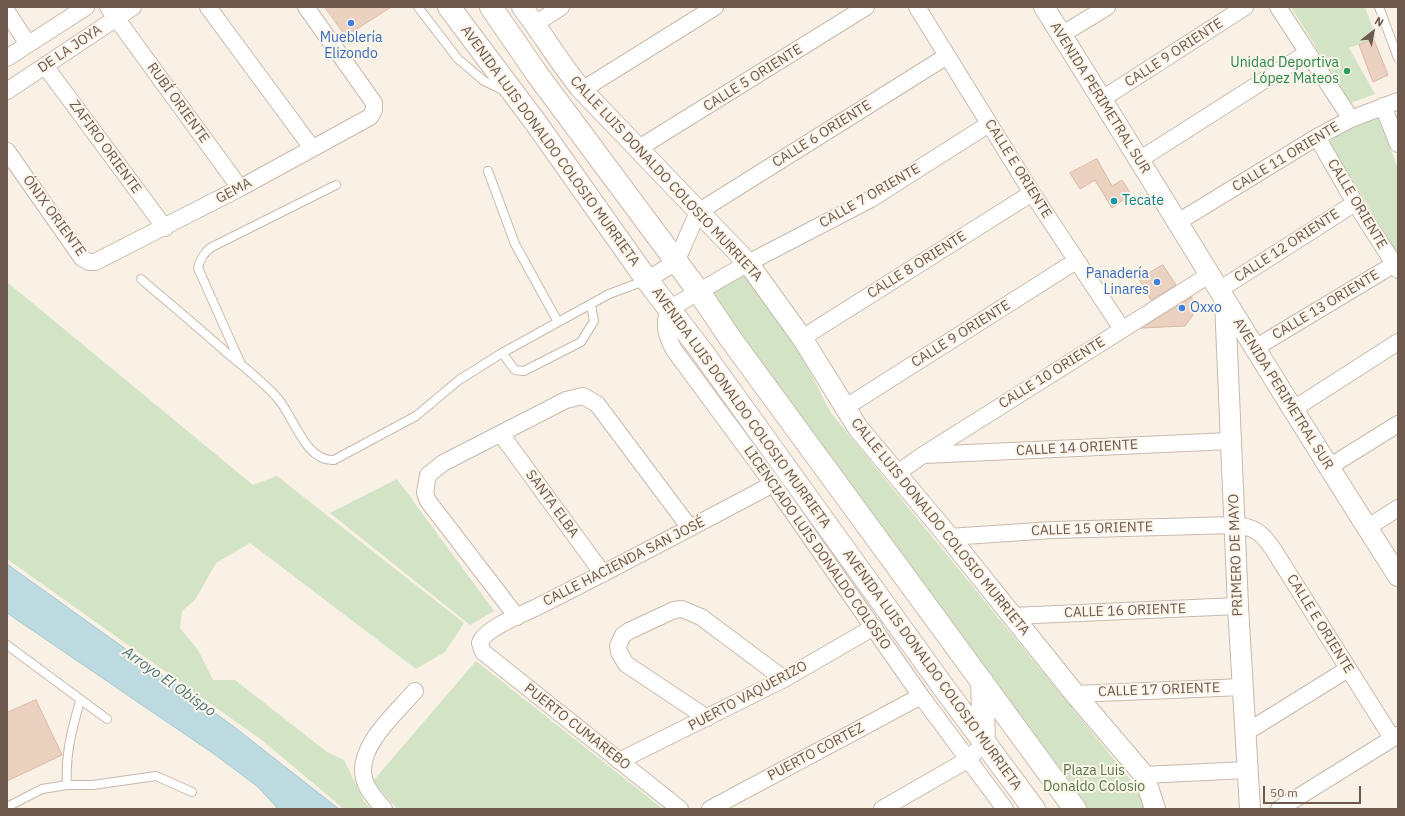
<!DOCTYPE html>
<html>
<head>
<meta charset="utf-8">
<style>
  body { margin:0 }
  #map { position:relative; width:1405px; height:816px; overflow:hidden; background:#f9f1e5; font-family:"IBM Plex Sans",sans-serif }
  canvas { display:block }
  .frame { position:absolute; inset:0; border:8px solid #6e594e; pointer-events:none }
  .north { position:absolute; left:1353px; top:12px; width:40px; height:40px; -webkit-text-stroke:3px #fcf5ea; paint-order:stroke; rotate:31deg; font-size:11px; font-weight:700; line-height:16px; text-align:center; color:#6e594e }
  .north::after { content:''; display:block; margin:auto; width:14px; height:18px; background:#6e594e; clip-path:polygon(50% 0,100% 100%,50% 72%,0 100%) }
  .scale { position:absolute; left:1263px; top:786px; width:98px; height:18px; box-sizing:border-box; border:2px solid #6e594e; border-top:0; padding-left:5px; font-size:12px; line-height:14px; white-space:nowrap; color:#6e594e; -webkit-text-stroke:3px #fcf5ea; paint-order:stroke }
</style>
</head>
<body>
<div id="map">
<canvas width="1405" height="816"></canvas>
<div class="frame"></div>
<div class="north">N</div>
<div class="scale">50 m</div>
</div>
<script>
const ctx = document.querySelector('canvas').getContext('2d');
ctx.lineJoin = 'round';
function fillPath(path, color) { ctx.fillStyle = color; ctx.fill(path, 'evenodd'); }
function strokePath(path, color, width, dash) { ctx.strokeStyle = color; ctx.lineWidth = width; ctx.lineCap = dash ? 'butt' : 'round'; ctx.setLineDash(dash || []); ctx.stroke(path); }
function label(font, color, halo, rows, align = 'center') {
  ctx.font = font + ' "IBM Plex Sans",sans-serif'; ctx.lineWidth = 4; ctx.setLineDash([]); ctx.textBaseline = 'middle'; ctx.strokeStyle = halo; ctx.fillStyle = color; for (const [text, x, y, turn = 0] of rows) {
    ctx.save(); ctx.translate(x, y); ctx.rotate((+turn || 0) * Math.PI / 180); ctx.textAlign = isNaN(turn) ? turn : align; if (halo) ctx.strokeText(text, 0, 0); ctx.fillText(text, 0, 0); ctx.restore();
  }
}
fillPath(new Path2D(`
  M1291 7H1365L1376 38 1349 48 1375 94 1351 103Z
  M1379 118 1398 169V254L1329 142 1344 130Z
  M740 270 793 339 831 413 1139 790 1144 809H1082L711 294Z
  M7 282 253 485 277 476 464 623 445 652 416 669 250 543 216 563 195 600 182 611 180 628 198 650 213 680H235L327 752 344 760 364 801 371 809H344L263 741 7 559Z
  M397 479 494 611 470 625 330 513Z
  M476 661 663 809H397L373 781Z`), '#d2e4c5');
const water = new Path2D(`
  M7 564 233 726 339 809H278L258 787 214 754 7 613Z`);
fillPath(water, '#bcdadf');
strokePath(water, '#a4c9d0', 1);
const building = new Path2D(`
  M325 7H391L346 36Z
  M1374 40 1388 75 1373 82 1359 45Z
  M1097 159 1112 186 1122 180 1131 194 1112 208 1095 180 1080 189 1070 173Z
  M1163 265 1176 285 1151 300 1139 279Z
  M1192 297 1193 315 1185 326 1142 328Z
  M36 700 62 755 7 781V713Z`);
fillPath(building, '#ead1c0');
strokePath(building, '#dbb8a3', 1);
const service = new Path2D(`
  M418 7 458 59 484 81 505 91
  M1379 7 1398 58
  M488 171 515 244 558 322
  M141 279C170 304 199 328 227 353 245 368 264 382 279 400 294 418 306 462 334 460L416 416 459 380 502 353 609 294 647 280
  M502 353 515 370 524 371 581 342 594 321 591 305
  M240 362 198 268C200 259 203 254 210 248L336 185
  M7 645 107 719
  M67 785C65 755 72 729 80 701
  M7 807 42 789 67 785H93L156 776 192 792`);
const minor = new Path2D(`
  M108 7 240 188
  M208 7 312 148
  M917 7 1032 193 1122 329
  M1278 7 1351 119
  M7 12 28 44
  M535 24 561 7
  M1061 35 1107 7
  M7 58 86 7
  M45 66 165 228
  M582 90 715 7
  M7 91 133 7
  M1102 99 1245 7
  M1383 106 1398 144
  M989 124 871 199 748 263 669 309C663 324 666 335 674 350L773 484 921 696 1005 809
  M1317 137 1355 203 1398 270
  M639 148 866 7
  M7 151 82 258 89 262H95L240 188 370 117 374 110V103L306 7
  M1139 160 1307 53
  M1178 222 1317 137 1351 119 1398 101
  M647 280 676 262 698 212 947 56
  M1219 290 1355 203
  M802 338 1032 193
  M1255 348 1398 262
  M846 407 1076 261
  M1292 410 1398 342
  M501 434 603 574
  M924 455 1230 441
  M1329 467 1398 424
  M896 474 923 455 1209 275
  M1367 528 1398 508
  M949 537 1053 530 1235 525C1255 527 1262 533 1273 549L1392 738
  M1012 616 1238 606
  M517 617 428 501 425 493 428 475 443 463 566 400 583 396 597 404 690 528
  M1075 694 1243 687
  M707 718 626 664 619 652 618 646 623 635 629 631 674 610 682 609 701 617 784 679
  M1245 733 1348 669
  M619 761 784 679 874 627
  M1144 775 1247 770
  M384 809C377 800 366 790 364 778 356 747 397 712 415 691
  M680 809 483 652 480 643C484 629 522 614 535 608 615 568 694 526 773 484
  M710 809 921 696
  M882 809 969 759 975 752
  M1279 809 1398 735`);
const tertiary = new Path2D(`
  M522 7C543 34 560 64 582 90L748 263 802 338 858 428 949 537 1075 694 1144 775 1155 809
  M1044 7C1163 196 1277 388 1398 576
  M1225 302 1238 606 1250 809`);
const secondary = new Path2D(`
  M449 7 536 123 647 280 703 353 944 688 1034 809
  M491 7 537 74 699 292 730 338 1075 809
  M982 681 984 742`);
strokePath(service, '#c8b9ad', 10);
strokePath(minor, '#c8b9ad', 18);
strokePath(tertiary, '#c8b9ad', 22);
strokePath(secondary, '#cdbbad', 24);
strokePath(service, '#fff', 8);
strokePath(minor, '#fff', 16);
strokePath(tertiary, '#fff', 20);
strokePath(secondary, '#fff', 22);
for (const [x, y, r, color] of [
  [351,23,4,"#3f7fe0"],
  [1347,71,4,"#2e9e5b"],
  [1114,201,4,"#0f9aa8"],
  [1157,282,4,"#3f7fe0"],
  [1182,308,4,"#3f7fe0"]
]) { const dot = new Path2D(); dot.arc(x, y, r, 0, 2 * Math.PI); ctx.fillStyle = color; ctx.fill(dot); strokePath(dot, '#fcf5ea', 1.5); }
label('14px', '#366cbe', '#fcf5ea', [
  ["Mueblería",351,38],
  ["Elizondo",351,54],
  ["Panadería",1149,274,"right"],
  ["Linares",1149,290,"right"],
  ["Oxxo",1190,308,"left"]
]);
label('14px', '#6e594e', '#fcf5ea', [
  ["DE LA JOYA",70,49,-34],
  ["CALLE 9 ORIENTE",1174,53,-33],
  ["CALLE 5 ORIENTE",753,78,-32],
  ["AVENIDA PERIMETRAL SUR",1100,98,58],
  ["RUBÍ ORIENTE",178,103,54],
  ["CALLE 6 ORIENTE",822,134,-32],
  ["AVENIDA LUIS DONALDO COLOSIO MURRIETA",550,146,54],
  ["ZAFIRO ORIENTE",105,147,54],
  ["CALLE 11 ORIENTE",1286,157,-31],
  ["CALLE E ORIENTE",1018,169,58],
  ["CALLE LUIS DONALDO COLOSIO MURRIETA",666,179,47],
  ["GEMA",234,191,-28],
  ["CALLE 7 ORIENTE",870,196,-30],
  ["CALLE ORIENTE",1357,204,59],
  ["ÓNIX ORIENTE",54,216,54],
  ["CALLE 12 ORIENTE",1287,246,-33],
  ["CALLE 8 ORIENTE",917,265,-32],
  ["CALLE 13 ORIENTE",1326,305,-31],
  ["CALLE 9 ORIENTE",961,334,-32],
  ["CALLE 10 ORIENTE",1052,373,-32],
  ["AVENIDA PERIMETRAL SUR",1283,394,58],
  ["AVENIDA LUIS DONALDO COLOSIO MURRIETA",741,408,54],
  ["CALLE 14 ORIENTE",1077,448,-3],
  ["SANTA ELBA",552,504,54],
  ["CALLE LUIS DONALDO COLOSIO MURRIETA",940,527,51],
  ["CALLE 15 ORIENTE",1092,529,-2],
  ["LICENCIADO LUIS DONALDO COLOSIO",817,548,55],
  ["PRIMERO DE MAYO",1236,555,-92],
  ["CALLE HACIENDA SAN JOSÉ",624,562,-27],
  ["CALLE 16 ORIENTE",1125,611,-2],
  ["CALLE E ORIENTE",1320,624,58],
  ["AVENIDA LUIS DONALDO COLOSIO MURRIETA",932,670,54],
  ["CALLE 17 ORIENTE",1159,690,-2],
  ["PUERTO VAQUERIZO",748,696,-28],
  ["PUERTO CUMAREBO",577,727,38],
  ["PUERTO CORTEZ",816,752,-28]
]);
label('14px', '#27864d', '#fcf5ea', [
  ["Unidad Deportiva",1339,63],
  ["López Mateos",1339,79]
], 'right');
label('14px', '#0d838f', '#fcf5ea', [
  ["Tecate",1122,201]
], 'left');
label('14px', '#57784a', '#fcf5ea', [
  ["Plaza Luis",1094,771],
  ["Donaldo Colosio",1094,787]
]);
label('italic 15px', '#4b767f', '#fcf5ea', [
  ["Arroyo El Obispo",169,682,35]
]);
</script>
</body>
</html>
